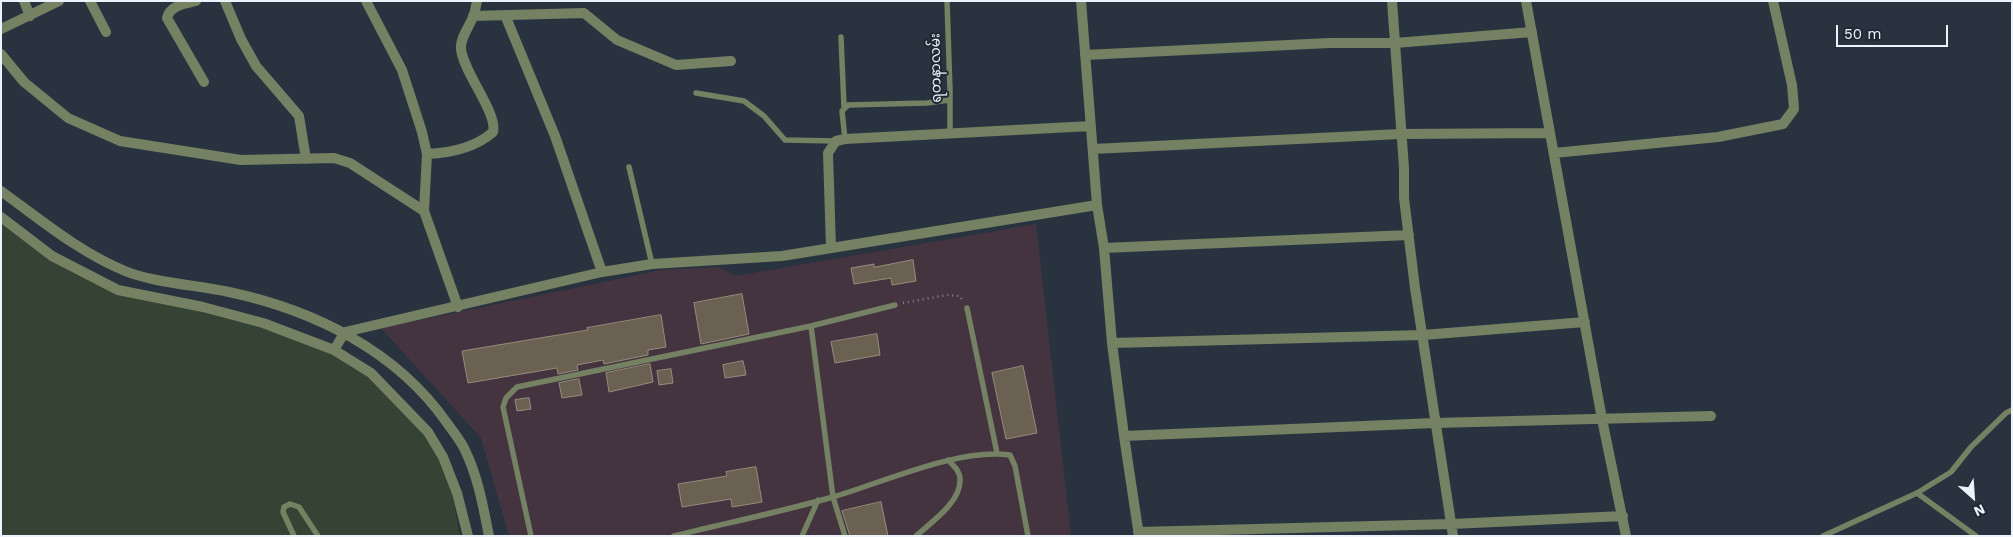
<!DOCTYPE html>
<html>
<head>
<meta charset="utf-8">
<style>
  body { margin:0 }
  #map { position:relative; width:2013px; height:537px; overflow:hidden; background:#293340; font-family:"Work Sans",sans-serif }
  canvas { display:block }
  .frame { position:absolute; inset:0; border:2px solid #edf3fc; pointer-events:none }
  .north { position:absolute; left:1948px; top:472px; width:50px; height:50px; -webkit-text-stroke:4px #202935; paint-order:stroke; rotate:154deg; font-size:14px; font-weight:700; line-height:20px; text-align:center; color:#edf3fc }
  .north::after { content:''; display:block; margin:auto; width:18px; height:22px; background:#edf3fc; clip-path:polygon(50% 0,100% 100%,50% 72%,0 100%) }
  .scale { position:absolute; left:1836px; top:25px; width:112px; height:22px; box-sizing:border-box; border:2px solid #edf3fc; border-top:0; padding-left:6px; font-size:15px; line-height:18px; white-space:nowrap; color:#edf3fc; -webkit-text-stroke:4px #202935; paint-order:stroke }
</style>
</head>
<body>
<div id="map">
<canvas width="2013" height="537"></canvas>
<div class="frame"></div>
<div class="north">N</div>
<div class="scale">50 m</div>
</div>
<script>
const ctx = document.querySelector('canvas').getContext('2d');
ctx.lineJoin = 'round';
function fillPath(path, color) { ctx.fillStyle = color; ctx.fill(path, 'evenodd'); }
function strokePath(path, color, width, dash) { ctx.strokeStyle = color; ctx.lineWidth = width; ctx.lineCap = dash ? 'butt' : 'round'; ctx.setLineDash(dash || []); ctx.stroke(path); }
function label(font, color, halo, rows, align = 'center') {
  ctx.font = font + ' "Work Sans","Noto Sans Myanmar",sans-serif'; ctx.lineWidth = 4; ctx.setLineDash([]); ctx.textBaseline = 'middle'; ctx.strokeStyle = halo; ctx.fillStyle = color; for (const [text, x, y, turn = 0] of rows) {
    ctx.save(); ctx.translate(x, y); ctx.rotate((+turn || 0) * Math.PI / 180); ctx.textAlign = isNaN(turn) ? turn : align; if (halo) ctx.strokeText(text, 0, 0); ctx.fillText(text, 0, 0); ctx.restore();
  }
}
fillPath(new Path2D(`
  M1036 224 1071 536H509L481 438 381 328 662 270 718 267 736 276Z`), '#443440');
fillPath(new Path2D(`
  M1 216 56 261 134 294 209 308 352 362 419 417 448 472 460 536H1Z`), '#354334');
const building = new Path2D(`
  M913 260 916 281 892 285 891 278 854 284 851 268 874 264V267Z
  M742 294 749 334 701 344 694 303Z
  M661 315 666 347 648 350V355L604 364 603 360 577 365 578 370 558 374 557 368 468 383 462 351 588 330 587 328Z
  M877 334 880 355 835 363 831 342Z
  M743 361 746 375 725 378 723 365Z
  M650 364 653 382 609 392 606 373Z
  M1023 366 1037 433 1006 439 992 373Z
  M671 369 673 383 659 385 657 371Z
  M579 379 582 395 562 398 559 383Z
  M529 398 531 409 517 411 515 400Z
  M756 467 762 502 732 507 731 499 682 507 678 484 727 476 726 472Z
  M881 502 888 536H850L842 511Z`);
fillPath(building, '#6b6152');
strokePath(building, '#968c7c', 1);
strokePath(new Path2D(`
  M903 303 947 295 960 296 962 300`), '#7e8792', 2.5, [1, 4]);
strokePath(new Path2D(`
  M947 1 950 90V133
  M841 37 844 107
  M696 93 744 101 764 116 785 140 836 141
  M845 139 842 111 848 105 927 103 949 100
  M629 167 652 264
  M967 308 997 453
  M811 326 833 497 845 536
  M1917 493 1976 536
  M294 536 283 512 284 507 290 504 299 507 318 536
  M531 536 503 407 506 398 517 387 811 326 895 305
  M674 536C727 523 780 512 833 497 884 482 958 448 1010 455L1015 466 1028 536
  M802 536 818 500
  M916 536C930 523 960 503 960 481 961 472 954 466 948 460
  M1823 536 1917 493 1951 472 1971 447 2006 413 2012 410`), '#748162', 5.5);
strokePath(new Path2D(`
  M24 1 30 16
  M90 1 106 32
  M196 1C185 4 170 5 167 18L204 82
  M225 1 241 39 256 66 299 116 306 159
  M366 1 402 70 422 132 427 154 424 211 458 307
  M1392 1 1404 168V198L1415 288 1453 536
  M1526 1 1602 419 1626 536
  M473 16 584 13 617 40 676 65 731 61
  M1 29 59 1
  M1 54 24 82 68 118 120 141 241 160 334 158 350 163 424 211
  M1085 55 1329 43H1395L1532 32
  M1093 149 1400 134 1550 133
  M1554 153 1718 137 1783 124 1794 109 1792 85 1773 1
  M427 154C450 153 475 148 493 132 498 113 463 72 461 49 460 38 469 27 473 17 475 12 476 6 477 1
  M1 191C41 220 79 252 125 271 154 283 197 285 229 292 314 310 397 351 447 423 453 431 460 440 464 448 478 476 483 506 489 536
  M1097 205 1104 248 1112 343 1124 436
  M1 217 52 256 118 290 203 307 263 323 334 350 371 373 428 432 443 457 457 493 468 536
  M831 248 828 153 836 141 845 139 1091 126
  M1104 248 1409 235
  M602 272 652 264 782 256 1097 205 1081 1
  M1112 343 1423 335 1585 322
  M334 350 345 332 602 272 555 136 505 15
  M1138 532 1452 524 1623 516
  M1139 536 1124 436 1435 423 1711 416`), '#748162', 10);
label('14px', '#edf3fc', '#202935', [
  ["ရတနာလမ်း",936,68,-91]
]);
</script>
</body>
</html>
